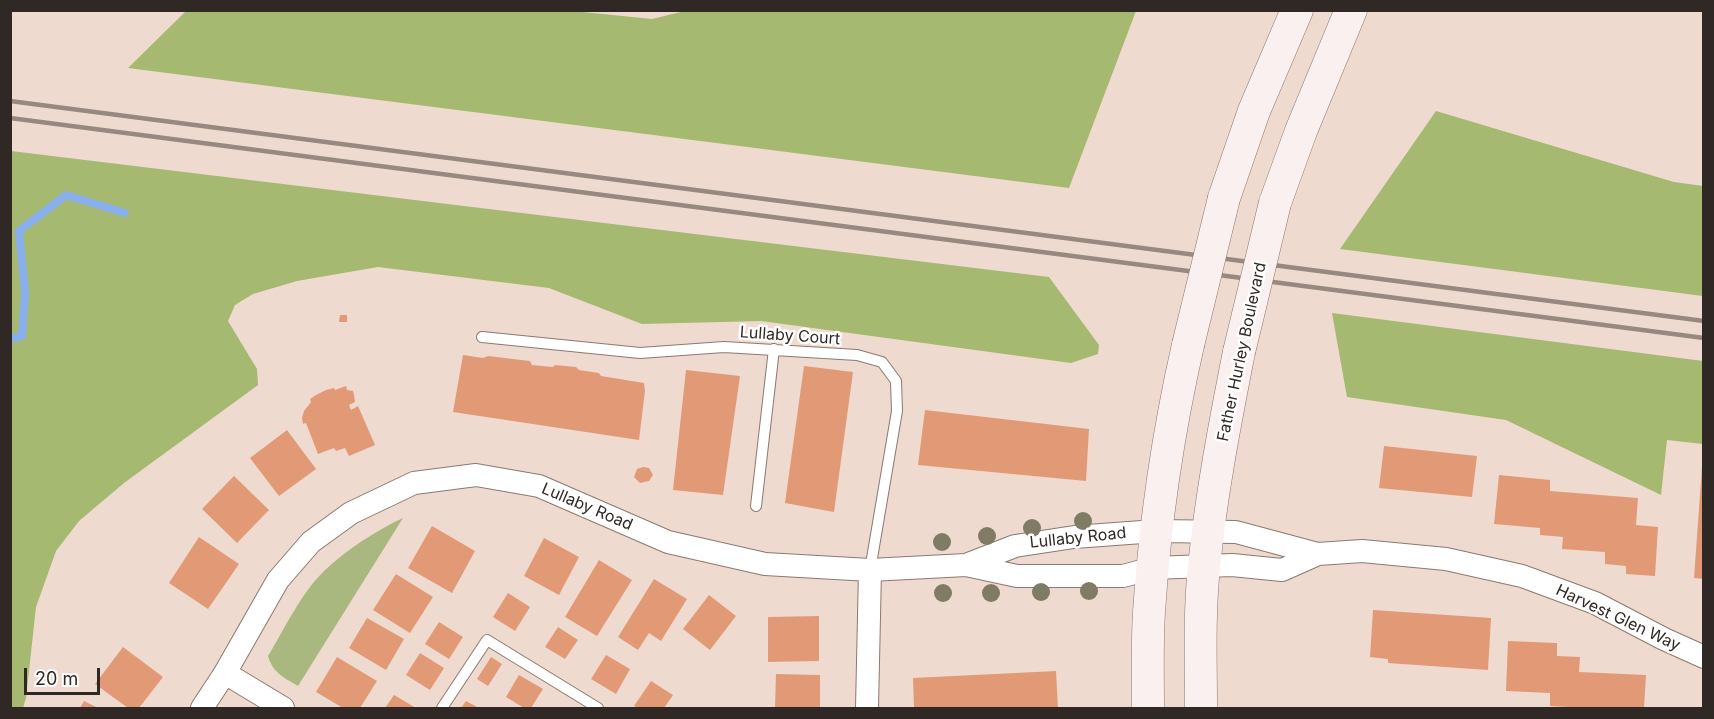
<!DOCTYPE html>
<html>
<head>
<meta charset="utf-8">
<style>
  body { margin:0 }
  #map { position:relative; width:1714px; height:719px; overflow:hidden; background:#efdacf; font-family:Inter,sans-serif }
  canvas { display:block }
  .frame { position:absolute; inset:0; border:12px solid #302824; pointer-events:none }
  .scale { position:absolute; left:24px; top:668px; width:76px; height:27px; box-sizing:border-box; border:3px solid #302824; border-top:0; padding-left:8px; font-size:18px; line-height:21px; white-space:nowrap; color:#302824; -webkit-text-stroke:4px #fff; paint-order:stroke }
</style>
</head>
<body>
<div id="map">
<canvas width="1714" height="719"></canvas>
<div class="frame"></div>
<div class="scale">20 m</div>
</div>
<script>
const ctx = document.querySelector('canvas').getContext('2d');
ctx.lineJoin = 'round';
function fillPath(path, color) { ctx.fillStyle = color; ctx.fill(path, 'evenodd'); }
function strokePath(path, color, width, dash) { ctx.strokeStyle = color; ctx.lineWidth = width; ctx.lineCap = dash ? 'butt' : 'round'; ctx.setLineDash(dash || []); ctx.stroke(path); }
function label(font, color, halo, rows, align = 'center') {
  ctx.font = font + ' Inter,sans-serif'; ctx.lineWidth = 5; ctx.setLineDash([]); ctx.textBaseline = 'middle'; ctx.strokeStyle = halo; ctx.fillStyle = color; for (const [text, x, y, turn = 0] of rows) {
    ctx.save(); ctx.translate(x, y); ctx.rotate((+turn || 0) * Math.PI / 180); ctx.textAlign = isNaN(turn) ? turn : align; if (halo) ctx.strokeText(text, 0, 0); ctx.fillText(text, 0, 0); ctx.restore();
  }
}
fillPath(new Path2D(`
  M403 518 298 686C283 677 273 673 268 656 285 628 301 593 325 570 348 549 375 531 403 518Z`), '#a8b87f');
fillPath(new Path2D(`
  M563 10 652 19 689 10 1136 11 1069 188 128 68 186 11Z
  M1436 111 1674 182 1703 186V296L1340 249Z
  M11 151 1049 277 1099 345 1098 354 1071 363 761 321 642 324 549 288 378 267 297 281 253 294 235 305 228 321 257 369 258 385 124 483 79 521 56 551 36 607 26 698 23 708H11Z
  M1332 313 1703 361V444L1667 440 1661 495 1506 420 1347 397Z`), '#a5b970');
strokePath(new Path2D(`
  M10 339 22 336 25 292 19 231 66 195 125 213`), '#89afed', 8);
fillPath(new Path2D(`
  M340 315H347V322H339Z
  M463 355 483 358 488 356 530 361 532 365 553 367 555 365 576 367 579 370 599 373 601 376 644 383 645 391 639 440 453 412Z
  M804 366 853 372 834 512 785 503Z
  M686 370 740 376 723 495 673 490Z
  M346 386 347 390 353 391 354 395 355 402 349 405 351 410 358 406 375 445 349 456 345 448 336 451 334 448 318 454 306 423 303 424 302 418 304 411 311 402 310 399 316 395 326 390 334 388 335 390Z
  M925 410 1089 429 1086 481 918 465Z
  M287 430 316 469 279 496 250 458Z
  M1384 446 1477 456 1472 497 1379 488Z
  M643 467 649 468 653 475 649 481 640 483 634 477 637 469Z
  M1702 467H1704V579L1694 578Z
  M1499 475 1550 480V491L1638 498 1636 525 1658 527 1655 576 1626 574V566L1605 564V552L1562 549 1563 537 1540 535V528L1494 524Z
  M234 476 269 510 237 543 202 509Z
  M432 526 475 551 452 593 408 568Z
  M199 537 239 564 208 609 169 583Z
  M544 538 579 557 559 595 524 576Z
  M599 560 632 580 597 636 565 617Z
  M396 574 433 597 410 633 373 610Z
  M654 579 687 599 661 641 649 633 638 650 618 637Z
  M508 593 530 607 515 631 493 617Z
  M709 595 736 616 710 650 683 629Z
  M1373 610 1491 618 1488 670 1388 663V659L1370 657Z
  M819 616V661L768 662V617Z
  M367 618 404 639 386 670 349 648Z
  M439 622 463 637 449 659 425 644Z
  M558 627 578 640 565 659 545 647Z
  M1508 641 1557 643V656L1580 657 1579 672 1646 675 1644 708H1586L1550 706V693L1506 691Z
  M123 647 163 677 139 708H128L95 684Z
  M420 653 444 668 430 690 406 675Z
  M606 655 630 669 616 694 591 679Z
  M337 657 377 681 360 708H343L316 692Z
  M491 657 502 664 488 686 477 679Z
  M1056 671 1058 708H914L913 678Z
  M776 674 820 675V708H775Z
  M519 675 543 689 531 708H524L506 697Z
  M651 681 673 695 664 708H638L634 706Z
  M394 695 416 708H385Z
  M84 701 98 708H80Z
  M466 701 479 708H461Z`), '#e29a76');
const service = new Path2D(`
  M482 337 640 353 724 347 857 355 882 362 896 381 897 411 870 570
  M756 506 774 349
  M442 708 487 640 598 708`);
const minor = new Path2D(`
  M966 565 1015 546 1074 537 1156 531 1236 532 1318 554 1362 551 1446 559 1522 576 1595 603 1664 639 1704 657
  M225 673 283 708
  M202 708 225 673 278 580 311 542 351 513 414 483 476 475 539 486 668 542 765 564 870 570 966 565 1017 576H1123L1153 568 1232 565 1282 570 1318 554
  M867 708 870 570`);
const secondary = new Path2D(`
  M1224 198 1254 111 1297 10
  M1275 203 1301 131 1351 10
  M1148 708C1148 677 1147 644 1149 612 1155 522 1168 433 1188 345
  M1201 708C1201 661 1199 614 1204 567 1211 495 1225 423 1239 352`);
strokePath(service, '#8c796f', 12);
strokePath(minor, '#8c796f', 24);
strokePath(secondary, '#8c796f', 33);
strokePath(service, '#fff', 10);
strokePath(minor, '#fff', 22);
strokePath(secondary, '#f9f0ef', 32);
strokePath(new Path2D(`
  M10 101 1704 321
  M10 118 1704 338`), '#978880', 4.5);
const secondaryBridge = new Path2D(`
  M1188 345 1224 198
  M1239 352 1275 203`);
strokePath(secondaryBridge, '#8c796f', 33, []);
strokePath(secondaryBridge, '#f9f0ef', 32);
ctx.fillStyle = '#807b64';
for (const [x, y] of [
  [1083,521],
  [1032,528],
  [987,536],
  [942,542],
  [1089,591],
  [1041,592],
  [943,593],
  [991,593]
]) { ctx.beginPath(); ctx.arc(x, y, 9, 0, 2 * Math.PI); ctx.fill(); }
label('16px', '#302824', '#fff', [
  ["Lullaby Court",790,336,4],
  ["Father Hurley Boulevard",1242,352,-78],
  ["Lullaby Road",587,507,23],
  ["Lullaby Road",1078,538,-6],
  ["Harvest Glen Way",1618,618,25]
]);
</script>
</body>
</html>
